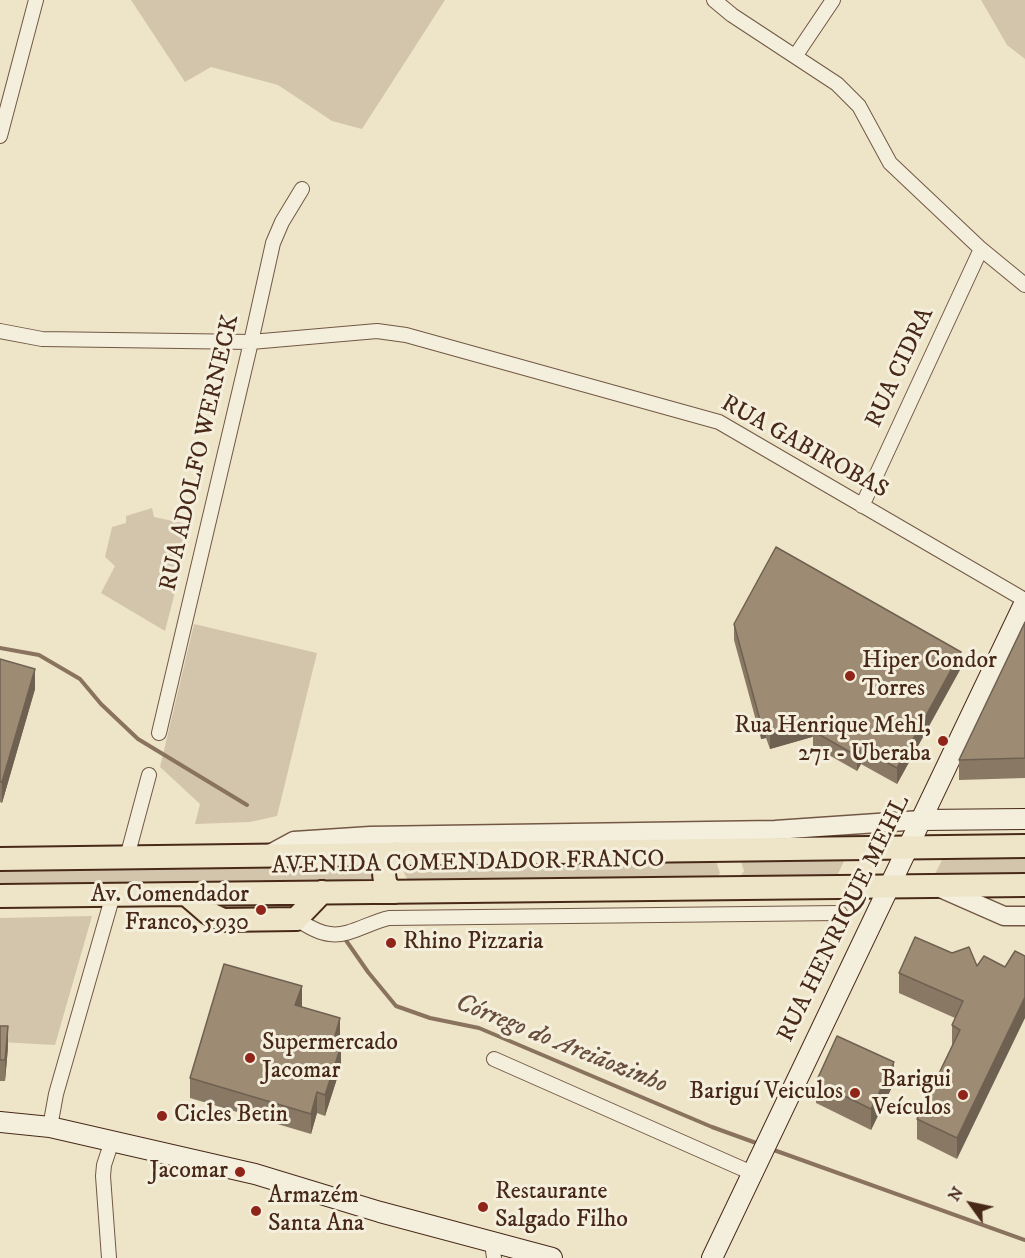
<!DOCTYPE html>
<html>
<head>
<meta charset="utf-8">
<style>
  body { margin:0 }
  #map { position:relative; width:1025px; height:1258px; overflow:hidden; background:#eee5c9; font-family:"IM FELL DW Pica",serif }
  canvas { display:block }
  .north { position:absolute; left:941px; top:1174px; width:60px; height:60px; -webkit-text-stroke:4px #f4eedc; paint-order:stroke; rotate:303deg; font-size:16px; font-weight:700; line-height:24px; text-align:center; color:#482918 }
  .north::after { content:''; display:block; margin:auto; width:21px; height:27px; background:#482918; clip-path:polygon(50% 0,100% 100%,50% 72%,0 100%) }
</style>
</head>
<body>
<div id="map">
<canvas width="1025" height="1258"></canvas>
<div class="north">N</div>
</div>
<script>
const ctx = document.querySelector('canvas').getContext('2d');
ctx.lineJoin = 'round';
function fillPath(path, color) { ctx.fillStyle = color; ctx.fill(path, 'evenodd'); }
function strokePath(path, color, width, dash) { ctx.strokeStyle = color; ctx.lineWidth = width; ctx.lineCap = dash ? 'butt' : 'round'; ctx.setLineDash(dash || []); ctx.stroke(path); }
function label(font, color, halo, rows, align = 'center') {
  ctx.font = font + ' "IM FELL DW Pica",serif'; ctx.lineWidth = 6; ctx.setLineDash([]); ctx.textBaseline = 'middle'; ctx.strokeStyle = halo; ctx.fillStyle = color; for (const [text, x, y, turn = 0] of rows) {
    ctx.save(); ctx.translate(x, y); ctx.rotate((+turn || 0) * Math.PI / 180); ctx.textAlign = isNaN(turn) ? turn : align; if (halo) ctx.strokeText(text, 0, 0); ctx.fillText(text, 0, 0); ctx.restore();
  }
}
fillPath(new Path2D(`
  M131 0H445L362 129 332 121 278 85 211 67 185 82Z
  M981 0H1025V59L1007 45Z
  M152 508 154 517 192 525 165 631 101 593 115 566 105 557 112 527 126 523V516Z
  M194 624 317 653 277 816 250 822 195 824 200 804 160 767Z
  M1025 856V875L934 876 943 858Z
  M846 857 836 878 738 880 744 871 741 861Z
  M716 861 720 873 717 878 409 882 404 873 405 867 410 863Z
  M378 864C372 870 370 874 373 882L0 889V868Z
  M92 916 55 1045 0 1042V918Z`), '#d2c5ab');
strokePath(new Path2D(`
  M0 648 39 655 80 679 101 704 138 739 247 805
  M345 939 368 972 396 1006 430 1018 479 1028 712 1127 759 1144
  M771 1149 1025 1240`), '#8a735e', 4);
const minor = new Path2D(`
  M714 0 732 15 837 84 859 106 890 163 981 249 1025 285
  M796 55 833 0
  M0 136 36 0
  M0 331 42 339 251 342 377 331 406 335 719 422 1025 600
  M862 506 981 249
  M159 733 251 342 273 243 282 222 302 189
  M127 857 149 775
  M296 919C306 925 318 933 330 934 348 937 370 922 389 918L840 913
  M494 1059 752 1173
  M50 1127 56 1094 113 895
  M492 1242 494 1258
  M109 1258 103 1176 104 1165 112 1141`);
const tertiary = new Path2D(`
  M270 854 294 841 370 836 775 830 921 820
  M938 887 1004 916H1025`);
const secondary = new Path2D(`
  M921 820 1025 819
  M0 1122 50 1127 255 1174 380 1212 552 1258
  M712 1258 1025 602`);
const trunk = new Path2D(`
  M0 859 1025 846
  M395 892 387 887C381 871 384 864 396 853
  M186 894 208 913 223 920 296 919 322 892
  M0 896 1025 885`);
strokePath(minor, '#725844', 16);
strokePath(tertiary, '#725844', 21);
strokePath(secondary, '#482918', 22);
strokePath(trunk, '#482918', 26);
strokePath(minor, '#f4eedc', 14);
strokePath(tertiary, '#f4eedc', 18);
strokePath(secondary, '#f4eedc', 20);
strokePath(trunk, '#eee5c9', 22);
fillPath(new Path2D(`
  M1025 622V778L959 780V760Z
  M734 624 961 668 897 784 861 764 857 771 813 746V737H812L770 749 766 738 761 739 734 640Z
  M0 659 35 689 2 803 0 802Z
  M969 947 957 1159 917 1139V1119L952 1045V1025L955 1018 899 993V973Z
  M302 1007 340 1039 338 1045 341 1066 325 1116 317 1113 311 1134 190 1098V1078Z
  M0 1026 8 1047 5 1081H0Z
  M816 1082 894 1083 871 1130 816 1103Z`), '#887864');
fillPath(new Path2D(`
  M961 652V668L897 784V768Z
  M35 669V689L2 803V782Z
  M812 721V737L770 749V734Z
  M766 722V738L761 739V724Z
  M861 749V764L857 771V756Z
  M302 986V1007L295 1005Z
  M1025 997V1018L957 1159V1138Z
  M340 1018V1039L333 1063V1043Z
  M8 1026V1047L5 1081V1060Z
  M341 1046V1066L325 1116V1095Z
  M894 1062V1083L871 1130V1109Z
  M317 1092V1113L311 1134V1114Z`), '#6f6151');
const building = new Path2D(`
  M776 547 961 652 897 768 861 749 857 756 813 731 817 724 812 721 770 734 766 722 761 724 734 624Z
  M1025 622V758L959 760Z
  M0 659 35 669 2 782H0Z
  M915 937 952 953 969 947 977 966 984 956 1005 967 1015 951 1025 956V997L957 1138 917 1119 960 1030 952 1025 963 1001 899 973Z
  M224 964 302 986 295 1005 340 1018 333 1043 341 1046 325 1095 317 1092 311 1114 190 1078Z
  M0 1026H8L5 1060H0Z
  M837 1036 894 1062 871 1109 816 1082Z`);
fillPath(building, '#9e8b74');
strokePath(building, '#6f6151', 1.5);
for (const [x, y, r, color] of [
  [850,676,6,"#8f2418"],
  [943,741,6,"#8f2418"],
  [261,910,6,"#8f2418"],
  [391,943,6,"#8f2418"],
  [250,1058,6,"#8f2418"],
  [855,1093,6,"#8f2418"],
  [963,1095,6,"#8f2418"],
  [162,1116,6,"#8f2418"],
  [240,1172,6,"#8f2418"],
  [483,1207,6,"#8f2418"],
  [256,1211,6,"#8f2418"]
]) { const dot = new Path2D(); dot.arc(x, y, r, 0, 2 * Math.PI); ctx.fillStyle = color; ctx.fill(dot); strokePath(dot, '#f4eedc', 2); }
label('24px', '#482918', '#f4eedc', [
  ["RUA CIDRA",901,368,-65],
  ["RUA GABIROBAS",804,448,29],
  ["RUA ADOLFO WERNECK",201,453,-77],
  ["AVENIDA COMENDADOR FRANCO",468,864,-1],
  ["RUA HENRIQUE MEHL",845,919,-64]
]);
label('24px', '#482918', '#f4eedc', [
  ["Hiper Condor",862,662],
  ["Torres",862,690],
  ["Rua Henrique Mehl,",931,727,"right"],
  ["271 - Uberaba",931,755,"right"],
  ["Av. Comendador",249,896,"right"],
  ["Franco, 5930",249,924,"right"],
  ["Rhino Pizzaria",403,943],
  ["Supermercado",262,1044],
  ["Jacomar",262,1072],
  ["Barigui",951,1081,"right"],
  ["Veículos",951,1109,"right"],
  ["Bariguí Veiculos",843,1093,"right"],
  ["Cicles Betin",174,1116],
  ["Jacomar",228,1172,"right"],
  ["Restaurante",495,1193],
  ["Salgado Filho",495,1221],
  ["Armazém",268,1197],
  ["Santa Ana",268,1225]
], 'left');
label('italic 26px', '#694e3b', '#f4eedc', [
  ["Córrego do Areiãozinho",561,1045,22]
]);
</script>
</body>
</html>
